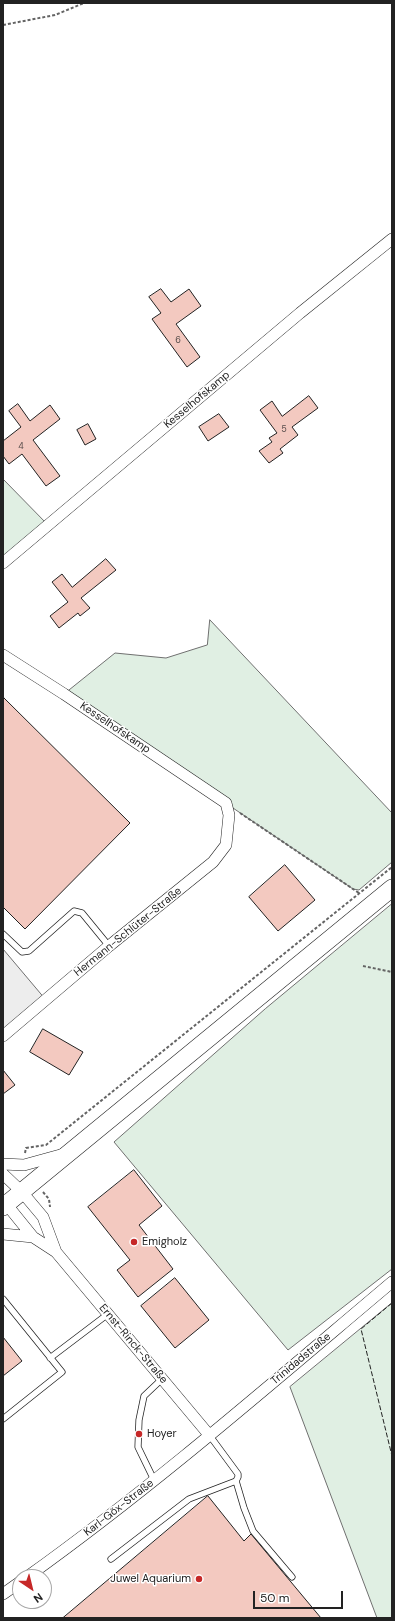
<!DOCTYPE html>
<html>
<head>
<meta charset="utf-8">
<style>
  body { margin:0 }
  #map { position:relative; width:395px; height:1621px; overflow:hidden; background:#fff; font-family:"DM Sans",sans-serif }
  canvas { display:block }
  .frame { position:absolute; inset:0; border:4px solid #222; pointer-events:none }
  .north { position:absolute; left:12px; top:1569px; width:40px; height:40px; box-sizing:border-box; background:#fff; border:1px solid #a7a7a7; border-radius:50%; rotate:145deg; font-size:11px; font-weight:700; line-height:16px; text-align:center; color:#222 }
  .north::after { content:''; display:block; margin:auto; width:14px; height:18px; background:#c62828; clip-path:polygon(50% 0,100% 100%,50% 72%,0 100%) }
  .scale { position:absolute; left:253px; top:1591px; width:90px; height:18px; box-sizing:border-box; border:2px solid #222; border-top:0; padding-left:5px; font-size:12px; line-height:14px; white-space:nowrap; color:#222; -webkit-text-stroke:3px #fff; paint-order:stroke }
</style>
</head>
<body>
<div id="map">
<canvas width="395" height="1621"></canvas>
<div class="frame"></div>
<div class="north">N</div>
<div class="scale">50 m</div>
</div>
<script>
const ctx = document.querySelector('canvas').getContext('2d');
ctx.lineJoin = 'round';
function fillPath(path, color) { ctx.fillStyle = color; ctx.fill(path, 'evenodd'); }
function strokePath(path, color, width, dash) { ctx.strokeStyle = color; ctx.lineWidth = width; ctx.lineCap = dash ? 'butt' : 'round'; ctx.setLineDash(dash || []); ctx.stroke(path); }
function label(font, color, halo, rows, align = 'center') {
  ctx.font = font + ' "DM Sans",sans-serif'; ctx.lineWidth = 3; ctx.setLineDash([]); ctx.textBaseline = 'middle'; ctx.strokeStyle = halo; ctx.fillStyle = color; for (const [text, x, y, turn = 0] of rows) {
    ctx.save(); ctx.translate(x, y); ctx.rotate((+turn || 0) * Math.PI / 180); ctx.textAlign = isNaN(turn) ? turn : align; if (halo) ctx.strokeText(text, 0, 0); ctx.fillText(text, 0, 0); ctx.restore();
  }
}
const green = new Path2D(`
  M3 479 48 525 3 563Z
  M210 620 392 813V862L359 890 353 889 64 694 115 653 166 658 207 645Z
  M392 904V1269L288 1350 114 1142 265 1009Z
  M392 1303V1618H377L290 1387Z`);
fillPath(green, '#e0efe3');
strokePath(green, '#6f6f6f', 1);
const parking = new Path2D(`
  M3 949 46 1000 3 1036Z`);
fillPath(parking, '#ededed');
strokePath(parking, '#6f6f6f', 1);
const building = new Path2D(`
  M161 289 171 302 189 289 201 306 176 324 200 357 187 367 152 319 161 313 149 297Z
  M309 396 318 408 292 427 298 435 280 449 283 453 269 463 259 451 272 442 269 438 277 433 260 410 272 401 282 416Z
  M18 404 30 421 50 405 60 419 33 440 60 476 46 486 22 454 9 464 3 456V441L21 427 9 411Z
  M219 414 229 427 208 441 199 427Z
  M88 424 96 439 85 445 77 430Z
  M106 559 116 570 81 598 90 608 80 616 78 613 59 628 50 616 68 602 52 582 62 574 72 587Z
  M4 698 130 823 25 929 3 907V699Z
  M285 865 315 900 278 931 249 897Z
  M43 1029 83 1052 69 1075 30 1052Z
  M3 1070 15 1085 3 1094Z
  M134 1170 162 1206 139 1225 173 1269 138 1297 117 1270 130 1260 88 1207Z
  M175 1278 209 1320 175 1348 141 1306Z
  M3 1337 22 1361 3 1376Z
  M208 1496 244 1541 251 1534 321 1618H63Z`);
fillPath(building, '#f3c9c0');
strokePath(building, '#222', 1);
const lane = new Path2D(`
  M3 934 22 952 29 951 74 911 82 913 109 946
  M3 1299 62 1372 3 1419
  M50 1358 108 1314
  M154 1480 138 1447 139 1420 144 1396 162 1379
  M236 1481 244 1508 253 1531 292 1577
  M111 1559 189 1499 236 1481 238 1477V1474L210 1436`);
const street = new Path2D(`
  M3 563 300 313 392 239
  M3 655 64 694 226 803 229 815 226 845 213 862 109 946 3 1036
  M3 1164 24 1165 64 1154
  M3 1174 22 1192 43 1217 56 1252
  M3 1200 33 1237 56 1252 210 1436
  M3 1234 33 1237
  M27 1577C154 1486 272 1383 392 1282
  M3 1594 20 1582`);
const primary = new Path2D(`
  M3 1207 392 888`);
strokePath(lane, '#222', 7);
strokePath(street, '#222', 12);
strokePath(primary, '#222', 18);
strokePath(new Path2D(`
  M3 25 55 15 84 3
  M240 813 359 893
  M363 966 392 972
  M25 1153 26 1148 46 1145 392 867
  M43 1192 49 1199 50 1207`), '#646464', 2, [3, 2]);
strokePath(lane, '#fff', 5.5);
strokePath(street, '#fff', 11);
strokePath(primary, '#fff', 17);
strokePath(new Path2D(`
  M392 1303 361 1329 392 1456`), '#222', 1, [5, 2]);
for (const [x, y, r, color] of [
  [134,1242,4,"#c62828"],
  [139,1434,4,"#c62828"],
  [199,1579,4,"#c62828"]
]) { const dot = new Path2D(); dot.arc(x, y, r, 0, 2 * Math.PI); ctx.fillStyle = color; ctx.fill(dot); strokePath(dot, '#fff', 1.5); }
label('9px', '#564c4a', null, [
  ["6",178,341],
  ["5",284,430],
  ["4",21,447]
]);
label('11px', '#222', '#fff', [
  ["Kesselhofskamp",197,400,-40],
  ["Kesselhofskamp",115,728,34],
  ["Hermann-Schlüter-Straße",128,932,-39],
  ["Ernst-Rinck-Straße",133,1344,50],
  ["Trinidadstraße",301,1359,-40],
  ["Karl-Göx-Straße",119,1508,-38]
]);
label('11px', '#222', '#fff', [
  ["Emigholz",142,1242],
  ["Hoyer",147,1434],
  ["Juwel Aquarium",191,1579,"right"]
], 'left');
</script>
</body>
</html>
